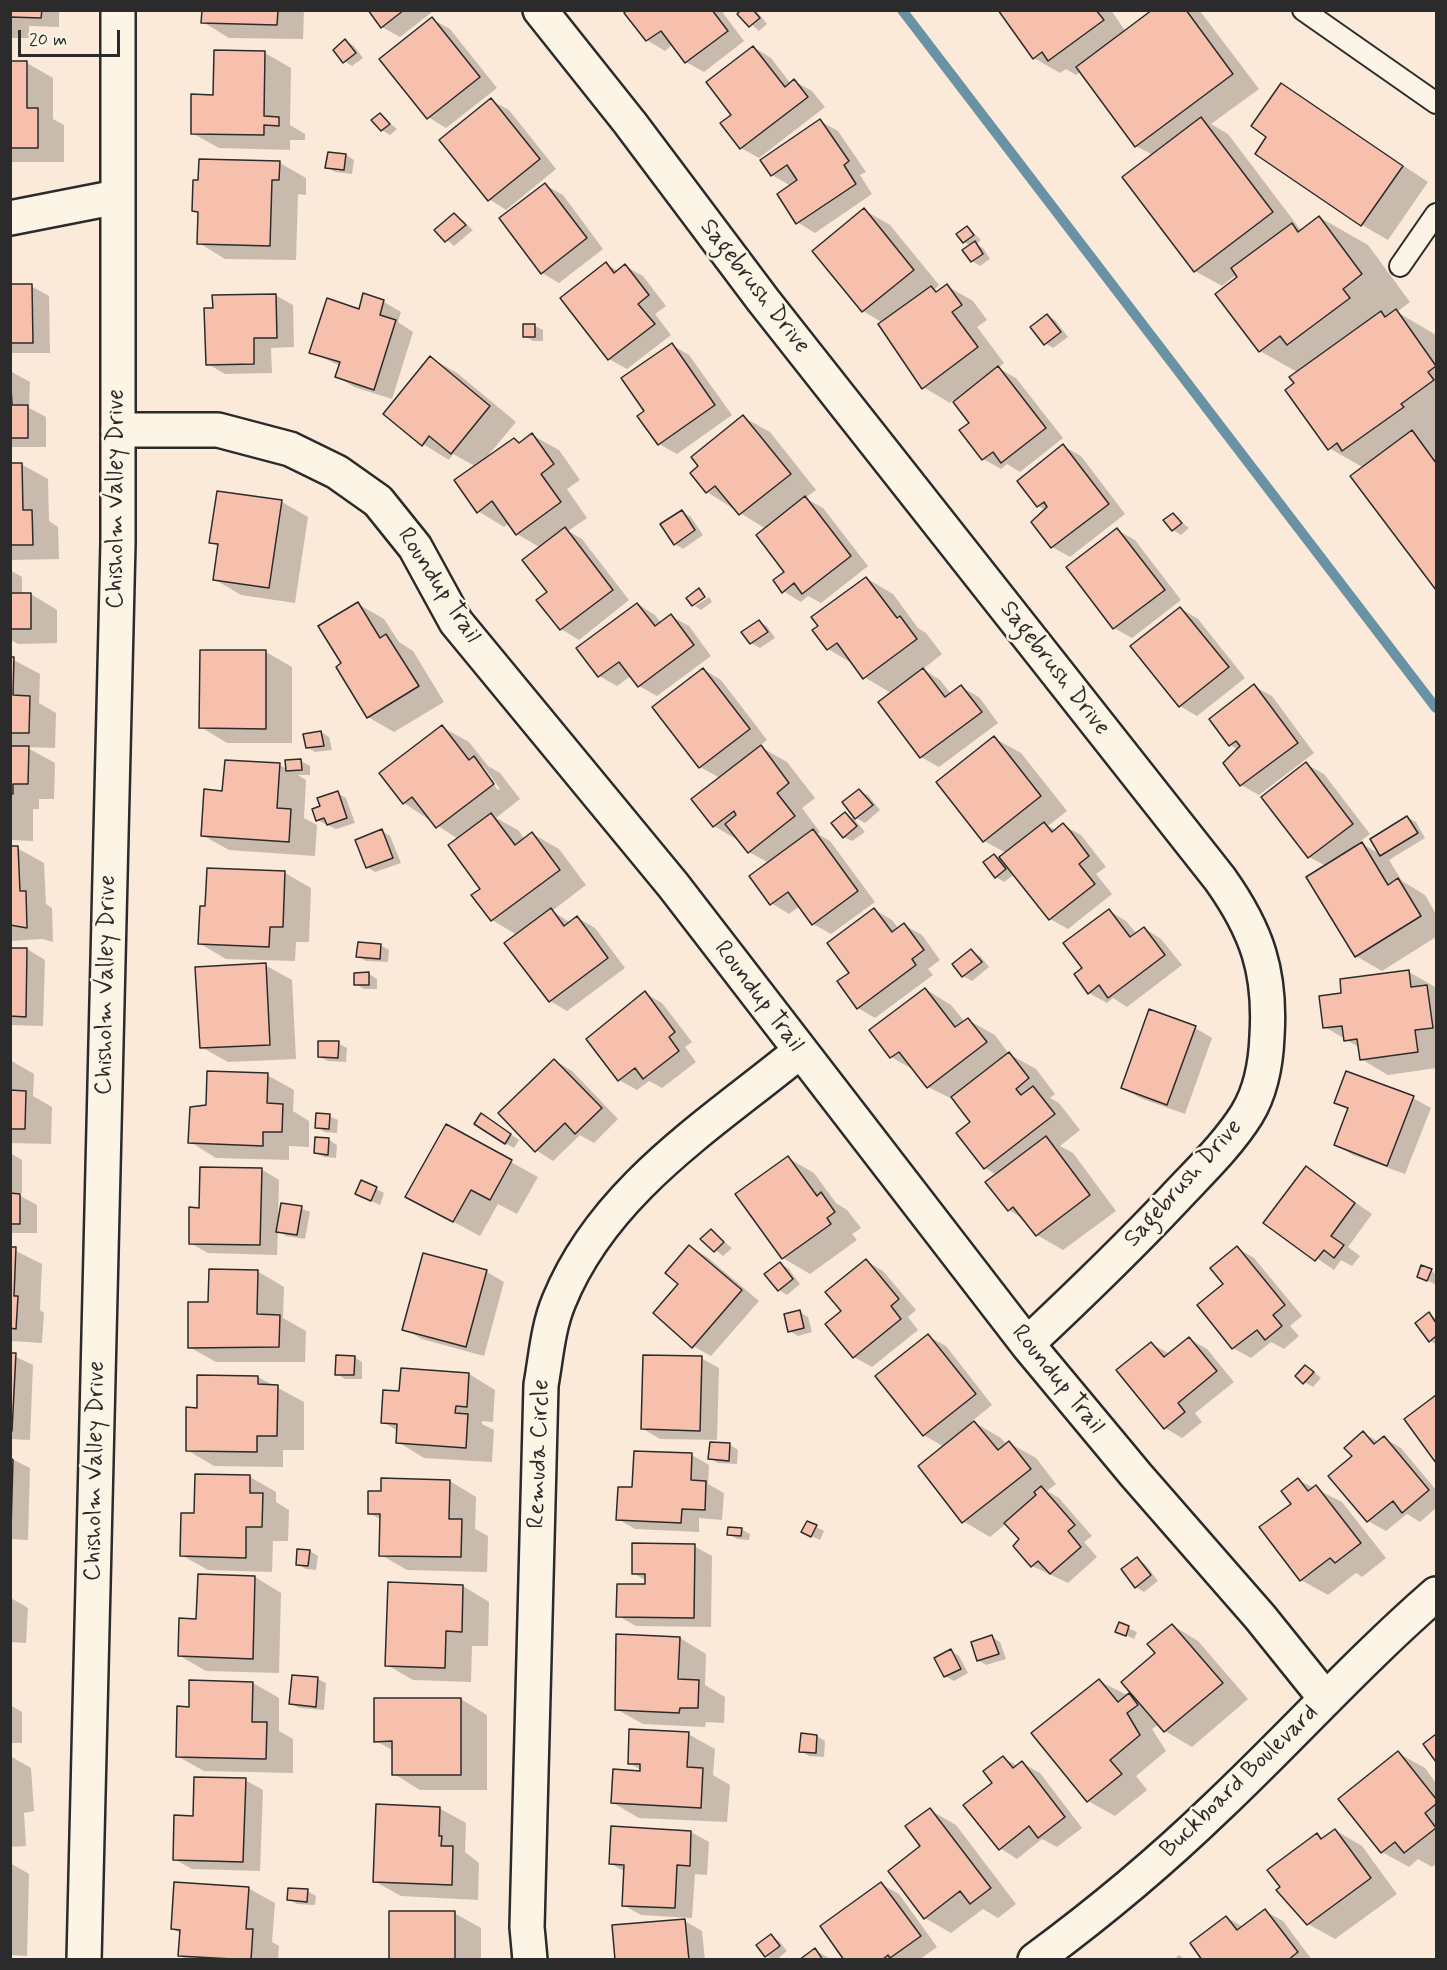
<!DOCTYPE html>
<html>
<head>
<meta charset="utf-8">
<style>
  body { margin:0 }
  #map { position:relative; width:1447px; height:1970px; overflow:hidden; background:#fbeada; font-family:Mynerve,sans-serif }
  canvas { display:block }
  .frame { position:absolute; inset:0; border:12px solid #2b2b2b; pointer-events:none }
  .scale { position:absolute; left:18px; top:30px; width:102px; height:27px; box-sizing:border-box; border:3px solid #2b2b2b; border-top:0; padding-left:8px; font-size:18px; line-height:21px; white-space:nowrap; color:#2b2b2b; -webkit-text-stroke:4px #fcf5e5; paint-order:stroke }
</style>
</head>
<body>
<div id="map">
<canvas width="1447" height="1970"></canvas>
<div class="frame"></div>
<div class="scale">20 m</div>
</div>
<script>
const ctx = document.querySelector('canvas').getContext('2d');
ctx.lineJoin = 'round';
function fillPath(path, color) { ctx.fillStyle = color; ctx.fill(path, 'evenodd'); }
function strokePath(path, color, width, dash) { ctx.strokeStyle = color; ctx.lineWidth = width; ctx.lineCap = dash ? 'butt' : 'round'; ctx.setLineDash(dash || []); ctx.stroke(path); }
function label(font, color, halo, rows, align = 'center') {
  ctx.font = font + ' Mynerve,sans-serif'; ctx.lineWidth = 5; ctx.setLineDash([]); ctx.textBaseline = 'middle'; ctx.strokeStyle = halo; ctx.fillStyle = color; for (const [text, x, y, turn = 0] of rows) {
    ctx.save(); ctx.translate(x, y); ctx.rotate((+turn || 0) * Math.PI / 180); ctx.textAlign = isNaN(turn) ? turn : align; if (halo) ctx.strokeText(text, 0, 0); ctx.fillText(text, 0, 0); ctx.restore();
  }
}
fillPath(new Path2D(`
  M10 10H59V27L29 26V38H10Z
  M203 10H304L303 39 229 38 203 22Z
  M370 10H431L432 12 400 37 382 27Z
  M629 10H726L723 13 744 41 704 72 686 62 673 44 665 51 647 40 626 13Z
  M744 10H756L767 24 759 31 740 14Z
  M1000 10H1111L1126 32 1155 10 1200 11 1259 89 1211 124 1228 134 1300 229 1302 231 1319 217 1368 245 1410 302 1397 312 1436 335V588L1353 477 1364 468 1329 448 1297 372 1260 351 1237 274 1222 286 1195 271 1153 155 1136 146 1081 71 1076 75 1066 69 1060 73 1034 58Z
  M432 19 450 29 497 88 446 128 428 117Z
  M346 41 354 46 363 58 352 66 344 61Z
  M753 47 771 58 791 84 794 81 812 91 825 107 759 158 741 148 722 124 733 115Z
  M265 53 291 68 290 125 305 134V140H290V150L219 148 192 133 214 96Z
  M10 63H27L53 78V119L64 125V162H10Z
  M1281 84 1428 182 1388 240 1362 225 1268 136Z
  M491 100 509 110 556 169 506 210 489 199Z
  M380 115 397 129 390 135 382 130Z
  M820 121 838 131 866 172 860 175 872 194 815 233 797 222 791 186 772 175Z
  M346 155 354 160 352 174 335 172 327 167Z
  M280 163 306 178V195L298 194 296 260 225 259 199 243V213L194 210Z
  M545 185 563 195 603 249 559 283 542 273Z
  M864 210 890 225 939 285 934 290 939 292 947 286 973 301 987 320 977 327 1004 363 998 368 1016 378 1063 438 1020 472 1007 464 1001 469 983 459 971 423 953 400 950 403 923 387 883 323 863 311Z
  M455 214 473 230 454 246 437 231Z
  M967 227 981 240 976 244 983 248 990 259 980 266 972 261 971 246 964 242Z
  M606 264 618 271 625 266 643 276 666 306 655 314 671 335 627 369 609 359 562 298Z
  M10 286H31L49 296 50 353H10Z
  M275 295 293 305 294 347 271 348 272 373 225 374 208 364 214 310Z
  M364 295 384 302 401 312 398 322 413 332 392 399 354 387 336 376 340 366 311 352 360 311Z
  M1047 316 1055 320 1068 337 1053 348 1045 343Z
  M535 326 543 330V341H533L524 336Z
  M672 345 689 355 732 415 677 454 659 444 647 412Z
  M431 358 457 373 516 422 486 458 514 439 521 443 532 435 559 450 580 480 567 489 587 518 568 531 582 539 629 600 579 640 561 629 538 600 549 592 541 548 517 534 509 523 504 527 478 511 475 466 453 454 449 460 423 444Z
  M10 371 30 382 29 408 46 417V447H10Z
  M743 417 770 432 816 490 805 498 823 508 868 566 821 603 808 596 801 602 783 591 786 572 766 529 707 492 701 466Z
  M1063 446 1081 456 1125 514 1070 557 1052 547 1046 510 1038 506Z
  M10 464H21L48 479 49 521 58 527 59 559 10 560Z
  M282 502 308 517 295 603 241 595 214 579 219 547 211 542Z
  M682 512 691 517 703 535 683 549 675 544Z
  M1173 515 1189 528 1181 535 1173 530Z
  M1117 530 1135 540 1181 600 1132 638 1114 628Z
  M10 570 22 577V594H31L57 610V643L18 644 11 640Z
  M866 578 893 594 918 628 926 633 942 654 923 669 940 680 951 694 961 687 979 697 998 723 939 767 921 757 891 693 864 677 855 665 828 649 814 631Z
  M709 597 712 602 701 610 695 606Z
  M358 604 384 619 399 642 413 651 444 702 394 732 368 717 343 664Z
  M638 604 655 615 661 623 671 616 689 626 711 656 657 696 639 686 632 675 617 686 599 676 578 649Z
  M1180 608 1198 619 1245 678 1197 716 1180 706Z
  M759 622 767 626 775 638 760 648 751 643 743 632Z
  M266 652 292 667V743H227L201 727Z
  M10 658 40 674 39 703 56 713 55 748 26 747 55 763 54 799H39V809H33V841L10 840Z
  M703 669 721 680 767 740 759 746 787 762 815 798 802 808 820 832 818 834 830 841 875 902 831 934 813 924 800 906 789 914 771 903 769 863 749 852 741 842 714 826 693 799 720 778 700 767Z
  M1254 686 1272 696 1314 753 1259 795 1241 785 1239 750 1230 745Z
  M442 727 469 742 488 766 500 773 520 799 496 818 518 830 525 840 533 834 559 849 586 885 552 911 571 923 578 918 595 928 625 968 567 1011 550 1001 517 935 492 920 482 889 458 839 404 803ZM478 765 483 766 500 789 498 790Z
  M321 732 329 737 332 750 315 752 307 747Z
  M994 738 1021 753 1067 811 1048 826 1056 830 1063 825 1081 835 1106 867 1096 874 1112 894 1068 929 1050 919 1015 874 1004 882 996 877 995 856 1000 858 1006 853 984 841Z
  M301 761 310 766V775H298L306 780 304 818 317 825 315 856 229 850 202 835 224 792 280 765 287 769Z
  M1306 764 1324 774 1370 834 1354 846 1356 848 1362 844 1382 855 1372 839 1407 817 1416 822 1425 838 1389 860 1402 881 1425 895 1436 914V937L1382 971 1356 956 1326 866 1309 857 1264 797Z
  M859 791 868 795 880 810 865 823 856 818Z
  M337 793 346 798 355 823 336 829 317 820 322 807Z
  M846 814 854 819 865 832 852 841 844 837Z
  M382 831 390 836 401 863 375 872 367 867Z
  M10 848H17L44 863 46 904 52 908 53 942 42 939 10 941Z
  M285 873 311 888 309 942H296L295 961 226 959 199 943Z
  M875 910 892 920 899 929 904 925 922 935 940 960 928 969 933 975 875 1018 858 1008 851 973Z
  M1109 911 1126 921 1137 934 1144 928 1161 939 1182 965 1127 1007 1113 998 1107 1003 1089 993 1084 969Z
  M380 945 389 950 388 962 366 961 358 956Z
  M10 949H27L45 960 43 1026 10 1025Z
  M972 951 980 956 989 967 972 981 963 976 954 964Z
  M265 965 292 980 296 1059 228 1062 201 1047Z
  M1409 972 1435 987 1436 1068 1388 1075 1361 1059 1360 1048 1325 1027 1343 994Z
  M369 974 377 979V989H364L356 984Z
  M925 989 951 1005 965 1022 968 1020 995 1035 1009 1054 1036 1069 1055 1094 1050 1098 1059 1103 1080 1130 1060 1146 1073 1153 1116 1211 1063 1250 1037 1235 1025 1220 1009 1210 997 1175 985 1168 958 1133 972 1123 956 1101 928 1087 916 1071 891 1057Z
  M645 993 662 1003 692 1042 685 1047 696 1062 662 1088 649 1081 637 1090 619 1080Z
  M1195 1028 1212 1038 1185 1114 1140 1098 1123 1088Z
  M338 1043 347 1048 346 1062 328 1061 320 1057Z
  M10 1060 34 1074 33 1096 52 1107 51 1144 10 1143Z
  M554 1060 572 1071 618 1119 594 1143 580 1135 553 1161 536 1150Z
  M267 1075 294 1090 293 1111 309 1121V1147L289 1146V1160L216 1158 190 1142 207 1106Z
  M1413 1098 1431 1108 1405 1174 1353 1155 1336 1145 1349 1110 1336 1102Z
  M329 1116 338 1120 337 1133 325 1132 317 1127Z
  M490 1120 519 1140 514 1148 505 1143Z
  M446 1126 538 1177 517 1214 498 1204 480 1236 433 1211Z
  M329 1140 337 1145 336 1158 324 1157 316 1153Z
  M10 1153 22 1160V1193H15L37 1205V1233H10Z
  M788 1158 814 1173 836 1203 847 1210 861 1228 852 1234 857 1240 810 1274 783 1258 737 1194Z
  M1306 1168 1372 1214 1348 1247 1360 1256 1352 1266 1341 1260 1334 1270 1266 1223Z
  M261 1169 279 1180 278 1219 301 1208 310 1212 305 1239 286 1236 278 1231 277 1255 208 1253 190 1243Z
  M376 1189 384 1193 380 1205 365 1198Z
  M711 1231 732 1248 723 1256 702 1239Z
  M690 1247 707 1257 759 1301 711 1356 693 1346 680 1284Z
  M10 1248 42 1264 40 1310 44 1313 42 1343 10 1341Z
  M1237 1248 1254 1258 1302 1316 1290 1326 1299 1336 1284 1349 1271 1342 1251 1358 1233 1348 1199 1306 1225 1284Z
  M424 1255 487 1272 504 1282 484 1356 422 1339 404 1329Z
  M866 1261 883 1271 916 1310 908 1317 918 1330 872 1367 854 1357 844 1311Z
  M780 1264 788 1268 800 1284 787 1295 779 1290Z
  M257 1271 284 1287 283 1318 306 1331 305 1362H216L189 1347 210 1304Z
  M1431 1271 1436 1274V1285L1419 1276Z
  M800 1312 808 1317 812 1332 798 1336 790 1331Z
  M1429 1314 1436 1319V1344L1430 1341Z
  M928 1336 946 1346 992 1405 972 1421 1001 1438 1007 1445 1009 1443 1036 1458 1056 1484 1047 1491 1059 1498 1092 1536 1084 1542 1097 1557 1068 1583 1032 1566 1021 1539 1007 1523 990 1537 963 1521 944 1447 924 1435 877 1376Z
  M1189 1339 1207 1349 1234 1382 1195 1413 1202 1422 1182 1438 1165 1428 1152 1344 1170 1354Z
  M10 1354 33 1365 30 1440 10 1439Z
  M354 1357 362 1362V1379H345L337 1374Z
  M701 1358 719 1368 717 1440 660 1439 643 1429Z
  M1314 1372 1321 1378 1313 1387 1304 1382Z
  M469 1374 495 1390 493 1422 482 1421V1424L494 1430 492 1462 424 1458 398 1442V1431L383 1422 401 1393Z
  M258 1377 304 1402V1450H283V1467L214 1466 187 1450 198 1409Z
  M1436 1397V1460L1406 1419Z
  M1363 1433 1379 1442 1384 1438 1401 1448 1436 1490V1508L1420 1522 1407 1514 1386 1531 1368 1521 1330 1476 1354 1457Z
  M730 1445 738 1450 737 1464 718 1463 710 1458Z
  M692 1455 709 1465 708 1484 724 1493 722 1520 699 1518V1532L635 1529 618 1519 634 1488Z
  M10 1458 30 1468 28 1540 10 1539Z
  M250 1477 276 1492V1502L289 1510 288 1541H273L272 1572 208 1570 181 1555 195 1515Z
  M1298 1480 1342 1502 1386 1558 1362 1577 1356 1573 1328 1595 1301 1580 1261 1528 1293 1504Z
  M450 1481 476 1497 475 1529 488 1536 487 1572 407 1570 381 1555 382 1520 369 1513 382 1493Z
  M816 1527 824 1531 820 1540 811 1536Z
  M741 1529 750 1534 749 1540 737 1539 729 1534Z
  M694 1546 712 1556 711 1627 636 1626 618 1616 647 1586V1581L633 1573Z
  M310 1551 318 1556 316 1570 306 1569 297 1564Z
  M1137 1559 1145 1564 1158 1581 1144 1592 1136 1587Z
  M10 1573 11 1598 28 1608 26 1643 10 1642Z
  M199 1576 255 1577 281 1593 279 1673 206 1671 180 1656 198 1621Z
  M389 1584 463 1586 489 1602 488 1646H472L471 1682 413 1680 387 1665Z
  M1119 1624 1137 1632 1134 1639 1117 1631Z
  M1172 1625 1198 1641 1248 1699 1192 1747 1165 1731 1159 1724 1152 1729 1166 1751 1136 1776 1147 1790 1115 1816 1088 1801 1099 1681 1139 1701 1157 1654Z
  M992 1637 1000 1642 1006 1659 986 1665 978 1660Z
  M680 1638 706 1654 705 1685 725 1697 724 1723 706 1722 705 1727 643 1724 616 1709Z
  M951 1651 959 1656 968 1673 954 1681 945 1676Z
  M318 1679 326 1683 324 1710 299 1708 291 1703Z
  M253 1683 279 1698V1731L293 1739V1773L204 1771 177 1756 190 1708Z
  M461 1699 487 1715V1790H420L394 1774V1751L376 1741Z
  M10 1705 22 1712V1743H10Z
  M688 1734 715 1749 713 1775 730 1785 727 1822 639 1818 613 1803 646 1773 629 1763Z
  M817 1736 825 1741 824 1757 809 1756 801 1751Z
  M1398 1753 1425 1768 1436 1783V1864L1432 1867 1418 1859 1409 1867 1382 1852Z
  M10 1756 31 1768 34 1811 24 1813 26 1846 10 1847Z
  M1003 1758 1018 1766 1022 1763 1040 1773 1082 1828 1057 1847 1042 1839 1017 1859 1000 1848 994 1783Z
  M245 1780 263 1790 260 1871 192 1869 174 1859 194 1818Z
  M439 1808 466 1823 465 1852 479 1863 478 1900 401 1896 374 1881Z
  M930 1810 956 1825 1016 1904 998 1918 983 1909 951 1933 925 1918Z
  M613 1828 691 1832 709 1842 707 1875 695 1874 692 1918 641 1915 623 1905 625 1872 610 1863Z
  M1335 1830 1362 1846 1397 1894 1335 1939 1308 1924 1317 1835 1324 1839Z
  M10 1863 29 1874 27 1956 10 1955Z
  M881 1884 899 1894 937 1947 919 1960H846Z
  M248 1888 275 1903 272 1942 279 1946 278 1960H187L180 1955 181 1934 172 1928Z
  M307 1891 316 1896 315 1905 297 1904 289 1899Z
  M1265 1911 1283 1921 1312 1960H1204L1226 1917 1243 1927Z
  M454 1913 481 1928V1960H390Z
  M685 1921 702 1931 705 1960H617Z
  M771 1936 779 1941 787 1951 776 1960 766 1956Z
  M815 1950 832 1960H801Z
  M1179 1955 1186 1960H1173Z`), '#0003');
strokePath(new Path2D(`
  M902 10 1436 708`), '#6993a4', 10);
const building = new Path2D(`
  M10 10H42L41 18 11 17 10 29Z
  M202 10H278L277 25 201 23Z
  M368 10H404L381 28Z
  M627 10H712L728 31 685 63 661 31 646 41 624 13Z
  M741 10H753L760 18 749 27 737 14Z
  M998 10H1096L1104 20 1048 61 1042 52 1033 59Z
  M1152 10H1186L1233 74 1135 147 1076 67Z
  M432 17 480 77 427 119 379 59Z
  M345 39 356 53 343 63 333 50Z
  M753 46 785 87 794 79 808 97 740 149 720 123 731 115 706 82Z
  M214 50 265 51 264 116 279 117V126L264 125V135L191 134V94L213 95Z
  M10 61H27V108H38V148H10Z
  M1281 83 1403 166 1361 226 1255 154 1266 137 1251 126Z
  M491 98 540 159 488 201 439 140Z
  M380 113 390 124 381 131 371 120Z
  M1201 117 1273 212 1194 272 1122 177Z
  M820 119 849 161 844 165 856 184 796 224 777 194 797 180 787 165 771 176 760 160Z
  M328 152 346 154 344 170 325 168Z
  M199 159 280 161 279 180H272L270 246 197 244 198 212 192 211 193 180H198Z
  M545 183 587 238 541 274 499 218Z
  M864 208 914 270 862 312 812 251Z
  M454 213 466 225 445 242 434 230Z
  M1319 216 1362 274 1343 289 1350 298 1287 345 1280 336 1259 352 1215 294 1237 277 1231 268 1292 223 1298 232Z
  M967 226 974 235 963 243 956 234Z
  M975 241 983 254 971 262 962 250Z
  M606 262 614 273 625 264 649 295 638 304 655 324 608 360 560 298Z
  M10 284H32L33 343H10Z
  M947 284 962 305 952 312 978 347 922 389 878 324 931 286 936 292Z
  M363 293 384 300 380 315 396 320 374 390 335 377 340 362 309 353 327 298 359 309Z
  M276 294 277 338H254V364L206 365 204 308H213L212 295Z
  M1396 309 1436 366 1428 372 1434 380 1401 404 1404 407 1342 451 1337 443 1328 450 1285 390 1294 383 1289 377 1381 311 1385 317Z
  M1047 314 1061 332 1044 345 1030 327Z
  M523 324H535V337H523Z
  M672 343 715 405 658 445 637 416 644 411 621 378Z
  M430 356 490 406 451 454 429 436 422 446 383 414Z
  M998 366 1046 428 1001 463 993 452 982 460 959 430 969 423 953 402Z
  M10 370 12 405H28V438H10Z
  M743 415 791 474 739 515 715 486 706 493 690 473 698 466 691 457Z
  M1412 430 1436 463V590L1350 476Z
  M532 433 554 464 541 474 561 502 516 535 492 501 477 513 454 480 514 438 519 443Z
  M1063 444 1109 504 1051 548 1031 522 1047 507 1044 502 1037 507 1017 481Z
  M10 463H22L23 510H32L33 545H10Z
  M217 491 282 500 269 588 213 580 218 544 209 543Z
  M805 496 851 556 802 594 794 583 782 593 773 580 784 572 756 535Z
  M682 510 695 530 674 545 660 524Z
  M1173 513 1182 523 1172 531 1163 520Z
  M565 527 613 590 560 630 536 600 547 592 522 560Z
  M1117 528 1165 590 1113 629 1066 567Z
  M866 577 897 618 900 616 917 639 863 679 837 643 827 650 812 630 818 626 811 617Z
  M699 588 705 597 692 606 686 598Z
  M10 593H31V629H10Z
  M358 602 380 638 386 634 419 686 367 718 336 667 341 663 318 626Z
  M637 603 655 626 671 614 694 645 638 687 619 662 598 677 576 648Z
  M1180 607 1229 667 1179 707 1130 646Z
  M759 620 768 632 750 644 741 632Z
  M200 650H266V729L199 728Z
  M10 657H14L13 695 30 696 29 733H10Z
  M703 668 750 729 699 768 652 707Z
  M923 668 945 697 961 685 982 712 920 758 878 702Z
  M1254 684 1298 743 1240 786 1223 763 1240 746 1236 741 1229 746 1209 719Z
  M442 725 469 760 474 756 494 784 436 828 412 797 403 804 379 773Z
  M321 731 324 746 306 748 303 734Z
  M994 736 1041 796 983 842 936 782Z
  M761 745 789 783 777 793 795 816 748 853 725 824 736 815 734 811 713 827 691 799Z
  M10 746H29L28 784H13V794H10Z
  M301 759 302 770 286 771 285 760Z
  M225 760 280 763 277 808 291 809 289 842 201 836 204 789 222 791Z
  M1306 762 1353 824 1308 858 1261 797Z
  M859 789 873 805 855 819 842 802Z
  M338 791 347 818 327 825 324 818 316 821 312 809 320 806 317 798Z
  M845 812 857 826 843 838 831 823Z
  M491 813 515 845 532 832 560 870 491 921 471 895 480 889 448 845Z
  M1407 816 1418 833 1380 856 1370 839Z
  M1044 822 1052 832 1063 823 1071 832 1089 856 1079 864 1095 884 1049 920 999 857Z
  M382 829 393 858 366 868 355 840Z
  M813 829 858 891 812 925 788 892 770 905 749 876Z
  M1362 842 1388 885 1398 878 1421 916 1355 957 1306 877Z
  M10 846H18L20 891H26L27 928 10 925Z
  M994 854 1006 869 995 878 983 862Z
  M207 868 285 871 283 927H270L269 947 198 944 200 906H205Z
  M551 908 564 926 577 916 608 958 549 1002 504 943Z
  M874 908 892 932 904 923 924 950 912 959 916 965 857 1009 837 981 849 973 827 943Z
  M1109 909 1130 937 1144 927 1165 955 1108 998 1099 985 1088 994 1074 974 1082 968 1063 943Z
  M358 942 381 944 380 959 356 957Z
  M10 948H27L26 1017 10 1016Z
  M971 949 982 962 962 977 952 964Z
  M266 963 270 1045 200 1048 195 967Z
  M1409 970 1411 987 1427 985 1433 1028 1415 1030 1418 1052 1360 1060 1357 1039 1344 1041 1342 1026 1323 1028 1319 996 1341 993 1340 979Z
  M369 972V985H354V973Z
  M925 988 955 1027 968 1018 987 1042 927 1088 899 1052 890 1058 869 1030Z
  M645 991 675 1032 669 1037 679 1051 643 1079 635 1068 618 1081 586 1039Z
  M1149 1009 1196 1026 1167 1105 1121 1088Z
  M318 1041H339L338 1058 318 1057Z
  M1009 1052 1029 1078 1016 1089 1021 1095 1033 1086 1055 1114 984 1169 956 1133 970 1122 951 1097Z
  M554 1059 602 1108 575 1134 565 1123 535 1152 498 1113Z
  M207 1071 268 1073 267 1103 283 1104 282 1132H263V1146L188 1143 190 1107 206 1105Z
  M1346 1071 1414 1096 1387 1166 1334 1145 1348 1108 1334 1103Z
  M10 1090 26 1091 25 1129H10Z
  M316 1113 330 1114 329 1129 315 1128Z
  M481 1113 511 1134 505 1144 474 1124Z
  M446 1124 512 1160 490 1200 471 1190 453 1222 405 1197Z
  M1046 1136 1090 1195 1036 1236 1013 1207 1008 1211 985 1182Z
  M315 1137 329 1138 328 1155 314 1153Z
  M788 1156 817 1196 821 1192 835 1212 827 1218 831 1224 782 1259 735 1194Z
  M1306 1166 1355 1203 1331 1236 1344 1245 1334 1258 1324 1250 1315 1261 1263 1223Z
  M200 1167 262 1168 260 1245 189 1244V1207L199 1208Z
  M361 1180 377 1187 371 1201 355 1194Z
  M10 1193 20 1194V1224H10Z
  M281 1203 302 1206 297 1235 276 1232Z
  M711 1229 724 1242 714 1252 700 1239Z
  M689 1245 742 1290 692 1348 653 1313 678 1284 665 1273Z
  M1237 1246 1285 1305 1273 1315 1282 1326 1265 1340 1257 1330 1232 1349 1197 1305 1223 1284 1210 1268Z
  M10 1247H16L14 1296H18L16 1329 10 1328Z
  M423 1253 487 1270 466 1347 402 1330Z
  M866 1259 899 1299 891 1306 901 1319 853 1358 825 1324 841 1311 825 1292Z
  M780 1262 793 1279 778 1291 764 1274Z
  M1421 1265 1432 1269 1427 1281 1417 1277Z
  M209 1269 258 1270 257 1314 280 1315 279 1347 188 1348V1302H208Z
  M800 1310 804 1328 788 1332 784 1314Z
  M1429 1312 1436 1323V1336L1429 1342 1415 1323Z
  M928 1334 976 1394 923 1436 875 1376Z
  M1189 1337 1217 1371 1178 1403 1185 1412 1164 1429 1116 1370 1151 1342 1164 1357Z
  M10 1353H16L12 1431H10Z
  M336 1355 355 1356 354 1375H335Z
  M643 1355 702 1356 700 1431 641 1429Z
  M1305 1365 1314 1372 1303 1384 1295 1376Z
  M401 1368 469 1373 467 1407 456 1406 455 1413 468 1414 466 1448 396 1443 397 1424 381 1423 383 1390 399 1391Z
  M197 1375 258 1376V1384L278 1385 277 1436H257V1452L186 1451V1407L197 1408Z
  M1436 1395V1463L1404 1419Z
  M974 1421 998 1450 1009 1441 1031 1469 962 1523 918 1466Z
  M1363 1431 1374 1444 1384 1436 1429 1490 1402 1513 1393 1501 1367 1522 1328 1476 1352 1456 1344 1448Z
  M710 1442 730 1443 729 1461 708 1459Z
  M634 1451 692 1453 691 1480 706 1481 705 1510 682 1509 681 1523 616 1520 618 1487H632Z
  M10 1457 13 1460 11 1530H10Z
  M195 1474 250 1475V1493H263L262 1527H246V1558L180 1556 181 1513H194Z
  M381 1478 450 1480 449 1519H462L461 1557 379 1556 380 1514H368V1491H381Z
  M1298 1478 1308 1491 1316 1485 1361 1543 1335 1563 1330 1558 1300 1581 1259 1527 1291 1504 1281 1491Z
  M1041 1486 1075 1525 1068 1531 1081 1547 1050 1574 1038 1561 1031 1567 1013 1546 1019 1539 1004 1523 1036 1495 1034 1492Z
  M807 1521 817 1525 811 1537 801 1532Z
  M728 1527 742 1528 741 1536 727 1535Z
  M632 1543 695 1544 694 1618 616 1617 617 1584H645V1574H632Z
  M297 1549 310 1550 308 1566 296 1565Z
  M1137 1557 1151 1575 1135 1588 1121 1569Z
  M198 1574 255 1576 253 1659 178 1656 179 1618 196 1619Z
  M388 1582 463 1585 462 1632 446 1631 445 1668 385 1666Z
  M1119 1622 1129 1626 1126 1636 1115 1632Z
  M1172 1624 1223 1683 1164 1732 1121 1682 1155 1653 1147 1644Z
  M616 1634 680 1637 678 1679 699 1680 698 1708H680L679 1713 615 1710Z
  M992 1635 999 1654 977 1661 971 1642Z
  M951 1649 961 1669 944 1677 934 1658Z
  M292 1675 318 1677 316 1707 289 1704Z
  M1099 1679 1118 1702 1129 1693 1138 1705 1127 1713 1140 1735 1110 1760 1122 1774 1087 1802 1031 1733Z
  M189 1680 253 1682 252 1722H267L266 1759 176 1757 177 1706 189 1707Z
  M374 1698H461V1775H392V1741L374 1742Z
  M629 1729 689 1732 687 1767 703 1768 701 1808 611 1803 613 1769 640 1771V1764H628Z
  M801 1733 817 1735 816 1753 799 1752Z
  M1436 1734V1762L1423 1744Z
  M1398 1751 1436 1799V1804L1425 1813 1436 1828 1404 1853 1395 1842 1381 1853 1338 1799Z
  M1003 1756 1013 1768 1022 1761 1065 1817 1038 1838 1029 1826 999 1850 963 1805 992 1783 983 1771Z
  M194 1777 246 1778 243 1862 173 1860 174 1815 193 1816Z
  M376 1804 440 1807 439 1836H442L441 1846H453L452 1885 373 1882Z
  M930 1808 991 1888 970 1904 960 1891 924 1919 888 1871 920 1846 905 1826Z
  M611 1826 691 1831 690 1866 677 1865 675 1908 622 1906 624 1865 609 1864Z
  M1335 1829 1371 1878 1307 1925 1276 1890 1280 1887 1267 1870 1317 1833 1321 1839Z
  M174 1882 249 1887 246 1929H253L251 1960 178 1956 180 1930 171 1929Z
  M881 1882 921 1936 890 1958 888 1955 882 1960H844L820 1926Z
  M288 1888 308 1889 307 1902 287 1900Z
  M1265 1909 1298 1952 1288 1960H1202L1190 1943 1226 1916 1237 1930Z
  M389 1911H455V1960H389Z
  M685 1919 689 1960H615L612 1925Z
  M771 1934 780 1946 765 1957 756 1945Z
  M815 1948 823 1960H799Z`);
fillPath(building, '#f7c0ac');
strokePath(building, '#2b2b2b', 1.5);
const lane = new Path2D(`
  M1303 10 1436 103
  M1400 266 1436 214`);
const street = new Path2D(`
  M540 10 630 123 763 300 1220 879C1257 931 1271 972 1267 1036 1266 1062 1261 1091 1247 1114 1227 1146 1198 1173 1173 1200 1126 1250 1077 1297 1027 1344
  M10 218 117 197
  M118 430H218L290 449 337 472 378 501 415 547 456 622 673 885 1027 1344 1136 1475 1260 1617 1326 1699
  M530 1960 527 1927 541 1385C546 1357 548 1327 559 1301 604 1190 710 1125 799 1052
  M1035 1960C1099 1913 1160 1862 1217 1807 1291 1737 1359 1661 1436 1594`);
const secondary = new Path2D(`
  M84 1960 118 543V10`);
strokePath(lane, '#2b2b2b', 24);
strokePath(street, '#2b2b2b', 38);
strokePath(secondary, '#2b2b2b', 38);
strokePath(lane, '#fcf5e5', 20);
strokePath(street, '#fcf5e5', 33);
strokePath(secondary, '#fcf5e5', 33);
label('24px', '#2b2b2b', '#fcf5e5', [
  ["Sagebrush Drive",754,287,52],
  ["Chisholm Valley Drive",117,499,-90],
  ["Roundup Trail",438,586,57],
  ["Sagebrush Drive",1054,669,52],
  ["Chisholm Valley Drive",107,985,-89],
  ["Roundup Trail",758,997,53],
  ["Sagebrush Drive",1184,1184,-48],
  ["Roundup Trail",1057,1380,51],
  ["Remuda Circle",540,1454,-88],
  ["Chisholm Valley Drive",96,1471,-89],
  ["Buckboard Boulevard",1240,1782,-44]
]);
</script>
</body>
</html>
